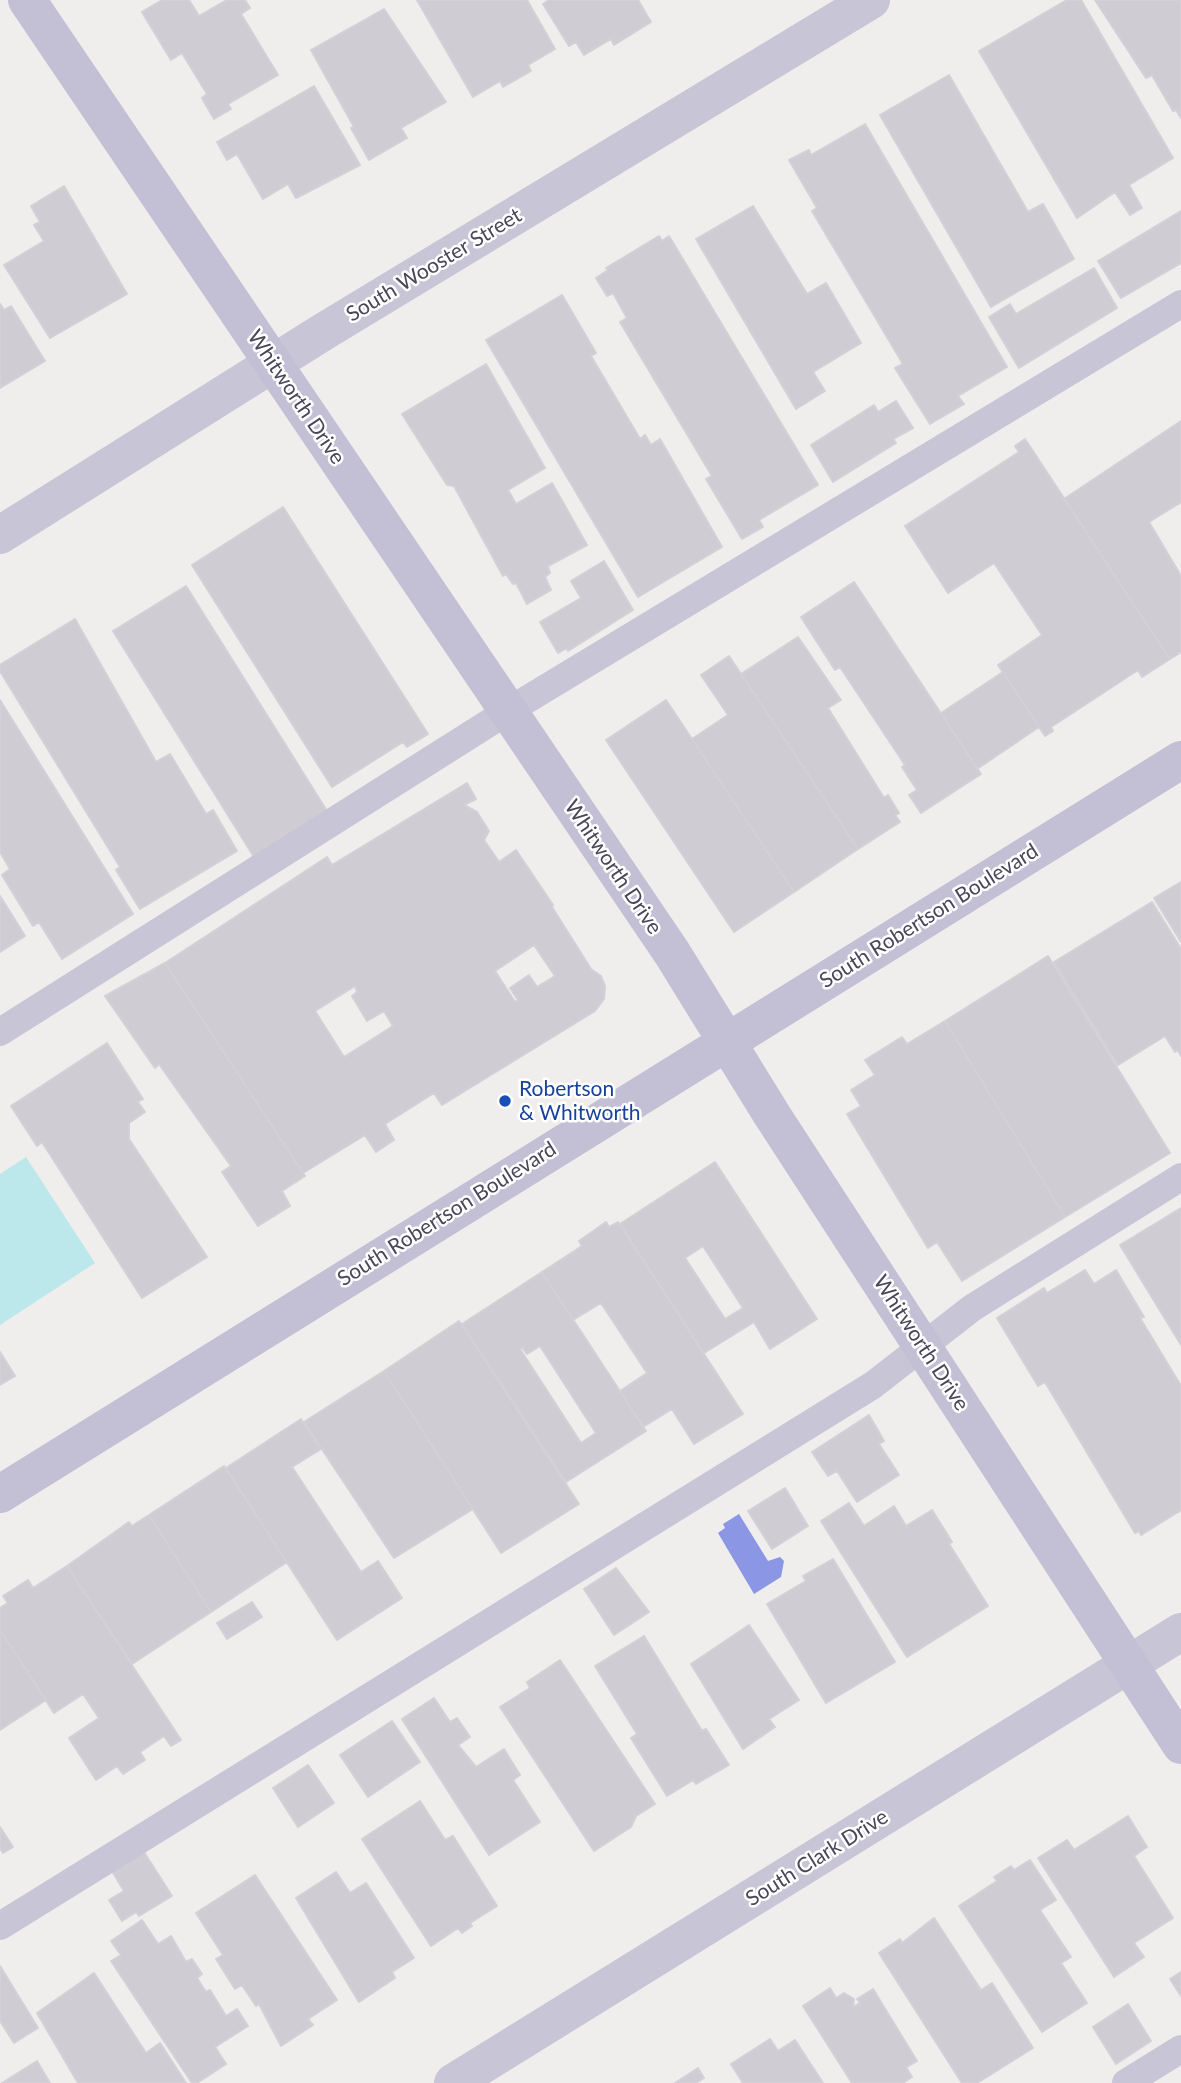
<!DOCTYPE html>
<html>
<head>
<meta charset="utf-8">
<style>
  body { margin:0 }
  canvas { display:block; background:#efeeec }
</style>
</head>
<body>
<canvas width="1181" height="2083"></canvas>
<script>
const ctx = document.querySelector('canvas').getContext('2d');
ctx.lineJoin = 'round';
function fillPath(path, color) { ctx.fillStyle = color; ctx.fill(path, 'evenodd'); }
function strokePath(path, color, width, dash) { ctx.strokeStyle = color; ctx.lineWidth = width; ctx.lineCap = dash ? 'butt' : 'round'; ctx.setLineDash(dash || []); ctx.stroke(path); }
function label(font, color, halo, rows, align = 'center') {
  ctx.font = font + ' Lato,sans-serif'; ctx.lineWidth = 5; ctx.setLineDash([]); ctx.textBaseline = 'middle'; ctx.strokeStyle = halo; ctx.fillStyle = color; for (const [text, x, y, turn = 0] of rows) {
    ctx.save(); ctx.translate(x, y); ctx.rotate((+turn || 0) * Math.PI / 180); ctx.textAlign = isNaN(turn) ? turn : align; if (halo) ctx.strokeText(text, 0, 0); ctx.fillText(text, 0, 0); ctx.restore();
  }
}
fillPath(new Path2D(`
  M26 1157 95 1263 0 1325V1174Z`), '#bce8eb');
fillPath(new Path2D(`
  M739 1514 768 1561 780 1557 784 1561 781 1577 754 1594 718 1533 725 1528 723 1524Z`), '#8b96e5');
const building = new Path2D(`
  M162 0H189L199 16 227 0H245L250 8 241 14 278 75 228 104 231 109 214 119 202 98 207 94 182 53 171 60 142 12Z
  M417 0H527L555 49 528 65 531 71 503 87 500 81 473 97Z
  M549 0H638L651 22 614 45 611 39 584 55 576 42 569 46 543 4Z
  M1067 0H1081L1173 158 1129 185 1142 208 1130 215 1115 192 1077 218 979 51Z
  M1095 0H1181V118L1176 110 1173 111 1152 75 1146 78Z
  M384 9 446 102 401 128 407 138 369 160 351 128 354 127 311 50Z
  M949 75 1028 212 1043 204 1074 259 991 307 880 115Z
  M314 86 360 165 296 198 288 184 263 199 237 154 227 160 217 142Z
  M865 124 1007 367 958 396 964 404 930 424 895 368 903 364 812 211 817 208 789 160 809 150 811 155Z
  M64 186 127 294 50 338 4 265 44 241 34 225 40 222 31 206Z
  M753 206 807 294 826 283 861 343 813 372 825 391 796 409 696 239Z
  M1181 211V263L1121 298 1098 261Z
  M659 236 662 241 669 236 818 485 759 520 763 527 742 539 706 479 712 476 620 322 627 318 613 293 607 296 596 278 608 270 606 268Z
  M1094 268 1117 308 1019 368 989 317 1010 304 1016 314Z
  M562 295 596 353 591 356 640 439 645 435 651 445 660 439 722 547 638 597 486 340Z
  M0 304 4 310 11 306 45 361 0 388Z
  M486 364 545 468 508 490 516 504 552 483 587 545 548 566 550 573 545 577 551 590 527 604 516 583 513 584 506 574 503 576 454 486 447 485 402 414Z
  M896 401 913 428 893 439 896 443 833 482 811 445 874 405 878 412Z
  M1181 421V502L1149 522 1181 576V652L1170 659 1064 499Z
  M1025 439 1170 659 1142 677 1138 670 1051 727 1053 731 1045 736 998 665 1042 635 994 563 948 593 905 526 1019 452 1015 446Z
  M283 507 428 734 407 747 403 742 332 787 192 565Z
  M604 561 633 610 568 651 567 648 558 653 540 622 581 598 571 581Z
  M854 582 981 774 921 813 909 795 917 790 902 767 905 765 840 667 835 670 801 617Z
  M186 586 327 811 254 857 113 631Z
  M75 619 156 762 170 754 206 814 213 810 237 851 140 909 116 870 120 867 0 671V665Z
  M798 637 841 700 828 708 884 798 888 795 899 813 895 815 900 822 858 849 741 674Z
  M729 656 858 849 794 892 692 739 728 715 701 675Z
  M1003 672 1039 727 977 769 941 713Z
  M0 700 133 914 62 959 39 922 33 926 2 875 10 869 0 852Z
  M666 700 794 892 734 932 606 740Z
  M467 783 476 799 464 805 477 812 489 831 484 840 499 862 516 850 553 905 552 907 591 969 601 976 605 986 604 999 595 1011 442 1105 434 1093 385 1124 394 1140 376 1152 365 1135 303 1173 165 963 327 857 332 865ZM534 945 555 976 537 987 529 975 510 988 518 1000 515 1002 495 971ZM355 986 357 992 352 996 367 1021 384 1011 393 1026 344 1057 315 1011Z
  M1181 882V942L1154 898Z
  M0 896 25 936 0 952Z
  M1152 902 1181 949V1056L1178 1050 1175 1052 1165 1036 1118 1065 1054 962Z
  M1048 956 1170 1153 1065 1217 945 1021Z
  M165 963 305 1176 282 1191 290 1206 258 1226 222 1172 231 1166 159 1064 155 1068 105 996Z
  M945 1021 1065 1217 962 1281 937 1242 928 1248 847 1114 861 1106 851 1090 875 1075 865 1060 902 1037 907 1044Z
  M107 1043 143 1099 138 1102 145 1112 129 1123V1139L207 1257 142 1298 42 1142 37 1146 11 1106Z
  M715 1162 817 1319 770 1349 754 1322 704 1353 620 1224ZM703 1246 743 1308 725 1319 685 1258Z
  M1181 1208V1345L1120 1245Z
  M606 1222 609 1227 618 1222 743 1414 694 1444 672 1409 643 1427 620 1391 647 1373 601 1303 573 1320 542 1272 582 1246 579 1241Z
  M1085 1270 1094 1284 1116 1270 1144 1317 1140 1318 1181 1386V1510L1141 1535 1139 1531 1135 1533 1045 1382 1038 1386 997 1318 1044 1288 1047 1293Z
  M542 1272 646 1431 566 1482 462 1324ZM540 1346 596 1433 581 1443 520 1349 522 1347 527 1354Z
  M459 1321 579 1504 501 1553 384 1371Z
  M0 1352 15 1376 0 1385Z
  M384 1371 473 1509 394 1558 304 1422Z
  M869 1415 884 1441 879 1444 899 1475 857 1502 837 1471 828 1476 812 1452Z
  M301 1419 321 1449 292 1467 361 1572 378 1561 402 1598 337 1640 226 1468Z
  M224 1466 287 1562 211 1612 149 1515Z
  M785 1488 808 1526 772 1549 748 1511Z
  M849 1503 864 1526 894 1506 906 1526 932 1510 952 1542 949 1544 988 1606 907 1657 821 1521Z
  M149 1515 211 1612 132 1664 67 1566 129 1522 132 1526Z
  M833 1559 895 1662 826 1703 767 1604 806 1581 803 1576Z
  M67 1566 181 1740 171 1746 164 1736 140 1752 145 1760 123 1774 117 1766 96 1780 69 1738 99 1718 83 1694 54 1713 0 1630V1608L8 1603 3 1596 28 1580 33 1588Z
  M616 1568 649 1612 614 1635 584 1589Z
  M252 1602 262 1617 227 1639 217 1623Z
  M749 1625 799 1700 769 1719 775 1727 743 1749 691 1664Z
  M0 1630 46 1700 0 1730Z
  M644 1636 702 1731 706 1729 729 1765 696 1784 693 1780 667 1796 631 1738 637 1734 595 1666Z
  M560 1660 655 1804 636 1816 631 1827 594 1851 500 1707 530 1688 527 1682Z
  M434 1698 450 1722 457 1718 470 1737 458 1745 476 1767 504 1749 520 1775 513 1780 540 1822 489 1855 402 1719Z
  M392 1721 420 1762 368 1797 340 1755Z
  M308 1765 334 1803 298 1827 273 1788Z
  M420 1801 445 1840 453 1836 497 1906 470 1923 472 1926 462 1933 458 1928 431 1946 362 1839Z
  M1128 1816 1147 1847 1134 1856 1173 1918 1134 1943 1144 1957 1114 1977 1038 1858 1067 1840 1074 1850Z
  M0 1827 13 1847 3 1853 0 1848Z
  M144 1852 172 1896 139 1916 136 1912 122 1921 109 1900 124 1891 112 1871Z
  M1030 1860 1056 1900 1040 1910 1071 1957 1061 1963 1087 2003 1042 2032 959 1906 997 1881 994 1877 1011 1866 1014 1870Z
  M336 1872 350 1893 366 1883 414 1958 392 1972 395 1978 359 2002 296 1898Z
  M255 1875 337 2000 308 2019 313 2025 281 2046 259 2004 256 2006 242 1985 235 1989 216 1959 223 1955 196 1913Z
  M934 1918 981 1990 992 1983 1033 2048 977 2083H962L879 1953 900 1939 902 1943Z
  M142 1920 158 1944 171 1936 186 1962 192 1959 202 1974 197 1978 206 1992 210 1990 226 2016 237 2009 248 2026 215 2047 226 2064 197 2083H192L111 1961 121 1955 111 1941Z
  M0 1966 38 2028 14 2043 0 2021Z
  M1181 1972V1996L1170 1979Z
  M94 1973 146 2053 160 2043 186 2083H78L37 2013Z
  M830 1988 836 1998 844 1993 854 1999 853 2007 860 2003 857 1999 873 1989 917 2061 906 2067 912 2077 903 2083H852L803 2006Z
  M1128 2004 1151 2041 1116 2064 1093 2027Z
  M770 2039 778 2051 795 2040 823 2083H743L731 2064Z
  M37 2061 50 2083H2Z
  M698 2068 704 2078 696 2083H675Z`);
fillPath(building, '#cfccd4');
strokePath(building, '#d3d0d7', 2);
strokePath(new Path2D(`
  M0 1032 508 711 1181 304
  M0 1926 873 1385 972 1308 1181 1177
  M1126 2083 1181 2049`), '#c8c6d6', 28);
strokePath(new Path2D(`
  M0 535 323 332 871 0
  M453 2083 1181 1632`), '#c8c6d6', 38);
strokePath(new Path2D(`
  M27 0 672 953 772 1115 1181 1745
  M0 1494 1181 760`), '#c3bfd4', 38);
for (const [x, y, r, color] of [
  [505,1101,7,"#1a4fb4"]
]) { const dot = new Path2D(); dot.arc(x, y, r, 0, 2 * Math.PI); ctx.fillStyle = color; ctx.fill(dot); strokePath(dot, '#fff', 2.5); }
label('21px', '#484658', '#fff', [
  ["South Wooster Street",434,265,-31],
  ["Whitworth Drive",296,397,56],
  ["Whitworth Drive",613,867,56],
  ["South Robertson Boulevard",929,916,-32],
  ["South Robertson Boulevard",447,1214,-32],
  ["Whitworth Drive",921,1343,57],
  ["South Clark Drive",817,1858,-32]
]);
label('21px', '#164399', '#fff', [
  ["Robertson",519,1089],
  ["& Whitworth",519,1113]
], 'left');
</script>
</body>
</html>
